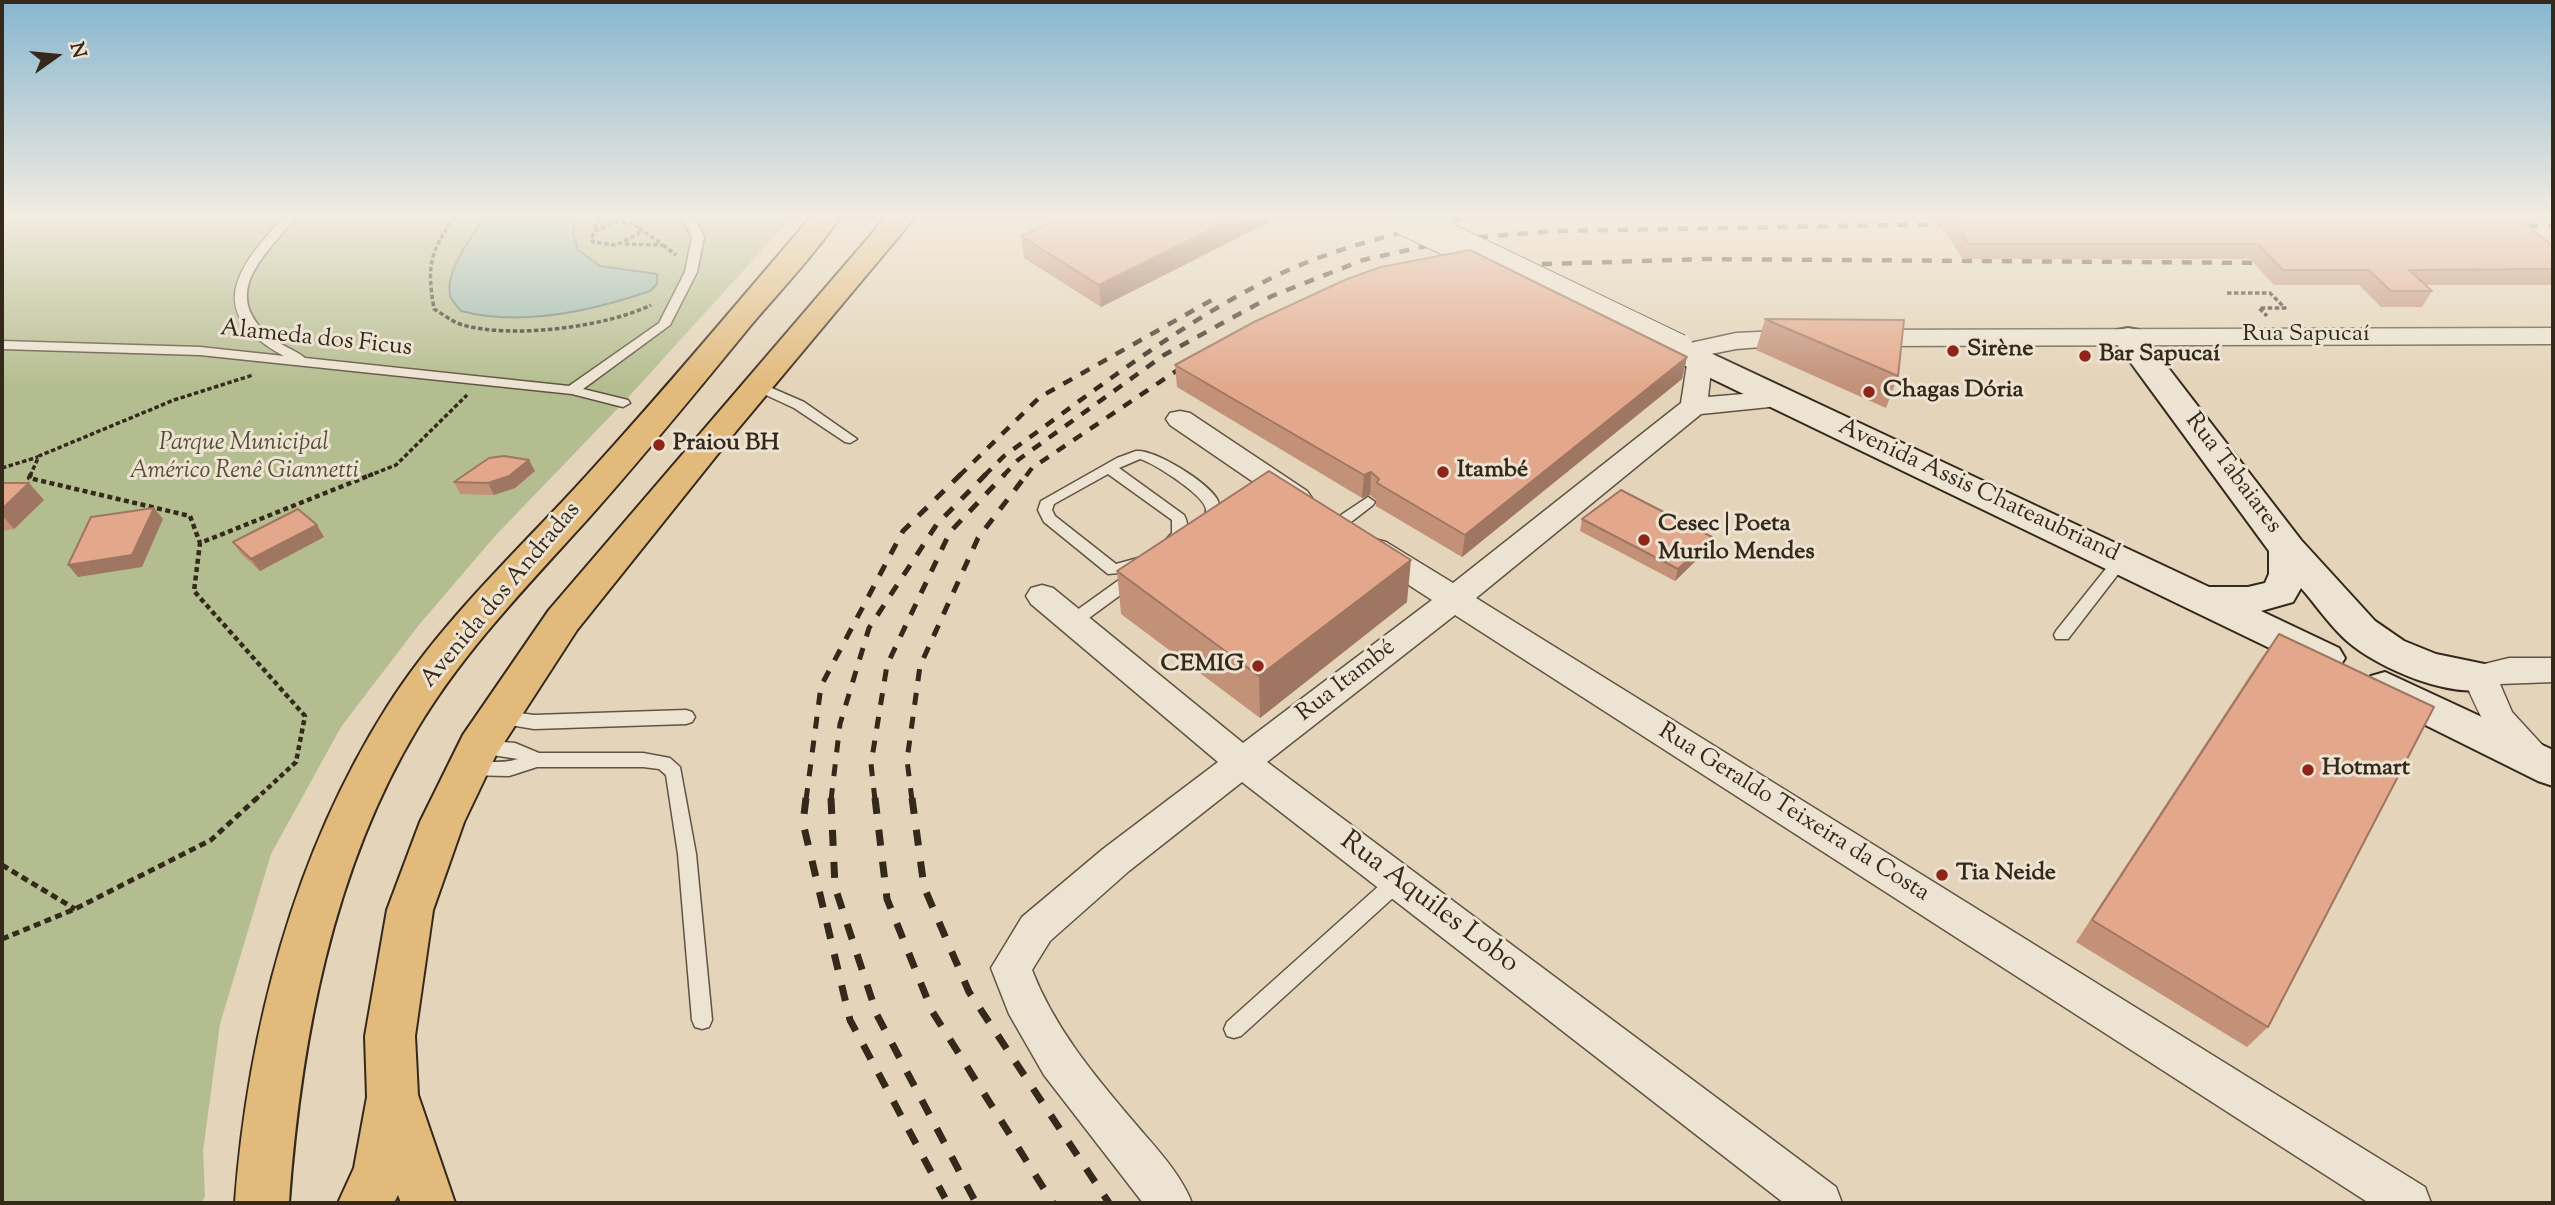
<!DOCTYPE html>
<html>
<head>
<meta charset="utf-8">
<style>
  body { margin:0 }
  #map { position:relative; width:2555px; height:1205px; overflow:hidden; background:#e4d4b9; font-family:"Sorts Mill Goudy",serif }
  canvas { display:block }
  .frame { position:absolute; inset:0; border:4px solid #35291c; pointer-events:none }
  .north { position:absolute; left:21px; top:21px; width:70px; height:70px; -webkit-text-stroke:5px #ede3d2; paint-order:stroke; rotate:75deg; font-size:19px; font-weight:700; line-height:28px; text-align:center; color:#35291c }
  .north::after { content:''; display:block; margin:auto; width:24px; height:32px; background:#35291c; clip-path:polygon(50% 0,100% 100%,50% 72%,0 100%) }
</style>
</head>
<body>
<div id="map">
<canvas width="2555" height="1205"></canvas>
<div class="frame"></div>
<div class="north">N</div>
</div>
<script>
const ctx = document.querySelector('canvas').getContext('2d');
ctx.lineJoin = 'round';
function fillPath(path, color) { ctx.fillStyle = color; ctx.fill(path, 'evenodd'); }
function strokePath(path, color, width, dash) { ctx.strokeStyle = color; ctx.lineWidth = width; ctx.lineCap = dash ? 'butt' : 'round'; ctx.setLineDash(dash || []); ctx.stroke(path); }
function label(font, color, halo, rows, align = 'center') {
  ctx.font = font + ' "Sorts Mill Goudy",serif'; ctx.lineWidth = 6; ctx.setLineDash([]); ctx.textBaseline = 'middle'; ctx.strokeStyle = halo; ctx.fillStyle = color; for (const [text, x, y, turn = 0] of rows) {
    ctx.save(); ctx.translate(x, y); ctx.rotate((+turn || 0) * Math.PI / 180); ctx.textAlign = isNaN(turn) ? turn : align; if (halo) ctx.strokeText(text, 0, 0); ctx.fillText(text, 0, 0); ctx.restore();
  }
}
fillPath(new Path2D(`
  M2 217H792L623 403 495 536 418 626 341 727 271 854 220 1024 203 1151 205 1196 202 1203H2Z`), '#b4bd8f');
const water = new Path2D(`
  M485 217H576L573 233 578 250 600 266 657 274V284L650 291C592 311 522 327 461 311 458 307 453 302 451 298 442 275 473 234 485 217Z`);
fillPath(water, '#96b8ac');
strokePath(water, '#6f7f72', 2);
const lane = new Path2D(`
  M284 217H296C267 254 219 291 268 335 279 345 294 349 305 358L569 386 659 323 685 272 692 237 682 217H694L704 237 697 272 670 325 583 389 628 400 630 403 623 407 572 394 200 355 2 349V341L200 347 284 356C204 313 235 269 284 217Z
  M758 382 804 402 857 439 850 443 845 442 794 408 753 389 751 386Z
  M1136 451C1155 449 1207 482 1217 499 1220 505 1220 509 1220 516L1212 528H1202L1200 524C1203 519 1206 515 1206 509 1204 495 1154 463 1140 459L1119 468 1184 515C1191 528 1186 539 1174 549H1164L1161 545 1172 533V520L1108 474 1054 504 1052 510 1055 516 1116 564 1138 558 1146 563 1143 567 1131 572H1141L1144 576 1141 580 1078 626H1066L1064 622 1066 618 1130 572 1108 574 1044 522 1038 510 1041 501 1117 458Z
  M1368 497 1375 502 1373 505 1342 529H1332L1330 525 1332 521Z
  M2121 555 2129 560 2126 564 2068 639H2056L2054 635 2056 631 2116 556Z
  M498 710 534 715 686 710 692 712 695 717 692 722 686 724 534 729 492 722 489 717 492 712Z
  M479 740 515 743 539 753H643L670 758 680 767 696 854 712 1020 709 1027 702 1029 695 1027 692 1020 678 854 666 775 659 769 643 767H537L509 776 464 775 461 770 464 765C481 759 500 765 518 759L473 752 470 747 473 742Z
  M1398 873 1405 875 1407 881 1405 887 1241 1036 1234 1038 1227 1036 1224 1029 1227 1022 1391 875Z`);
const street = new Path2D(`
  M2553 328V344L1862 346 1853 343 1849 338 1853 333 1862 330Z
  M1803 330 1812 333 1816 338 1812 343 1736 349 1706 355 1712 361 1708 397 1779 391 1789 393 1792 399 1789 405 1701 414 1476 598 2425 1187 2431 1203H2369L1455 615 1267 762 1836 1187 1842 1203H1784L1242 782 1129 871 1050 941 1032 970C1054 1027 1093 1074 1133 1121 1154 1146 1180 1172 1192 1203H1143L1044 1075 1009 1014 991 968 1022 917 1103 849 1218 762 1031 604 1026 596 1031 588 1042 585 1053 588 1243 743 1432 600 1364 556 1360 549 1364 542 1375 539 1386 542 1453 583 1681 403 1688 358 1672 357 1668 352 1672 347 1736 333Z
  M1180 411 1190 413 1307 491 1312 498 1307 505 1297 508 1287 505 1170 425 1166 419 1170 413Z
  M2509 658H2553V682L2500 684 2512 712 2546 749 2552 759 2546 769C2506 782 2476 707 2463 677L2468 668Z`);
const secondary = new Path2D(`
  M2128 328 2139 330 2301 540 2375 621 2404 641 2436 654 2494 666 2500 677 2494 688C2453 700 2379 669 2347 641 2330 626 2316 605 2301 588L2293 602 2261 611 2339 648 2345 658 2339 668 2325 673 2311 668 1667 357 1662 350 1667 343 1678 341 1689 343 2209 587H2248L2265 583 2269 574V551L2112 337 2117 330Z
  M2385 672 2553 750V786L2538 781 2371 698 2365 687 2371 676Z`);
const primary = new Path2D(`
  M811 217H840C814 255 781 290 751 325 697 391 643 457 586 521 526 587 463 652 417 729 332 871 301 1040 289 1203H235C248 1030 294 854 387 707 442 620 519 550 587 475 664 391 737 303 811 217Z
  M886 217H915L737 430 577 630 496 755 464 822 433 910 415 1036 418 1095 455 1203H401L398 1195 394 1203H338L354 1168 367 1097 365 1036 387 910 420 822 463 735 549 610Z`);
strokePath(lane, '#615443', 3);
strokePath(street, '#615443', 3);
strokePath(secondary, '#35291c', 4);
strokePath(primary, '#35291c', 4);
strokePath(new Path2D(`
  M455 217C429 252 427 267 434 309 443 314 452 322 463 325 512 339 606 327 651 305
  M615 222 630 223 638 227V234L616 245 593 242 591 239 595 231Z
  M595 229 599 217
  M625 244 663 245 639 228
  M663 245 676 255
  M2227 293H2270L2285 308H2259L2267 316
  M2 468 38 457
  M30 476 39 456 174 400 253 375
  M368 476 396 465 467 395`), '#35291c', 3.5, [4.5, 2.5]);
strokePath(new Path2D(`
  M31 474 29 478 190 516 200 543
  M255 800 296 762 305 716 194 591 200 543 373 474`), '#35291c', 4.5, [5, 3.5]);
strokePath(new Path2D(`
  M2 865 75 909
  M2 939 75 909 211 840 257 798`), '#35291c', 5, [7, 4.5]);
fillPath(lane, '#ede3d2');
fillPath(street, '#ede3d2');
fillPath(secondary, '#ede3d2');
fillPath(primary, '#e2ba7c');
strokePath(new Path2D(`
  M2508 226H2553
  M1482 266 1704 259 2273 263
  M959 476 1040 397 1217 297
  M984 476 1004 456C1086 397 1167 333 1256 286 1322 250 1396 233 1469 217
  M1003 476 1018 460 1164 355 1272 296 1363 260 1458 239 1553 231 1958 224
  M1026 476 1032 468 1191 361`), '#35291c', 4.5, [10, 10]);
strokePath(new Path2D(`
  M806 800 821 686 903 531 961 474
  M831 800 840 724 869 628 937 524 986 474
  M875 800 871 764 887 665 950 532 1005 474
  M912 800 907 760 920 666 978 538 1027 474`), '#35291c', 5, [12, 12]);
strokePath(new Path2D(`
  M806 798 803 823 850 1020 945 1198
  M831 798 835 887 877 1015 976 1203
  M875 798 887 899 932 1011 1053 1203
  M912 798 924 887 969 992 1109 1203`), '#35291c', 7, [16, 16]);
const secondaryBridge = new Path2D(`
  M1401 217 1678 350`);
strokePath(secondaryBridge, '#35291c', 34, []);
strokePath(secondaryBridge, '#ede3d2', 32);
fillPath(new Path2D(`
  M1279 217 1101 307 1024 258 1021 236Z
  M1935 217H2517L2553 246V285H2425L2432 291 2422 307H2381L2359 285H2274L2250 259H1963Z
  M1765 319 1898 376 1886 408 1756 350Z
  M1687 357 1682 379 1462 557 1376 506V500L1370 495 1362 498 1177 387 1175 365Z
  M535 471 515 488 494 495 460 494 454 482Z
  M2 483 44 500 14 529 2 531Z
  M1582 519 1708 549 1675 581 1580 531Z
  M324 537 260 571 241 554 233 542Z
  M1117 571 1407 602 1260 718 1121 614Z
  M2279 634 2268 1027 2247 1047 2076 942 2262 657Z`), '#c39078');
fillPath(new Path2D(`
  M1236 217H1279L1101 307 1099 285Z
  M1687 357 1682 379 1462 557 1465 535Z
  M529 460 535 471 515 488 494 495 488 483Z
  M1371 472 1370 495 1362 498 1364 475Z
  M29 483 44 500 14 529 2 515V509Z
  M154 508 163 519 142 567 78 577 68 565Z
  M317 525 324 537 260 571 251 559Z
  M1712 537 1708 549 1675 581 1678 569Z
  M1411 560 1407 602 1260 718 1259 676Z`), '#9f7661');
const building = new Path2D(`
  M1063 217H1236L1099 285 1021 236Z
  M1951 217H2517L2553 246V269L2409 270 2432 291H2391L2369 270H2283L2258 244H1969Z
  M1470 250 1687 357 1465 535 1377 483 1379 479 1371 472 1364 475 1175 365 1254 322 1347 279 1381 267Z
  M1765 319 1904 320 1898 376Z
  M504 456 529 460 509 476 488 483 454 482 489 458Z
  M1269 471 1411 560 1259 676 1117 571Z
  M2 483H29L2 509Z
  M1621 490 1712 537 1678 569 1582 519Z
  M154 508 132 555 68 565 91 517Z
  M298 509 317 525 251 559 233 542Z
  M2279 634 2434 707 2268 1027 2092 920Z`);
fillPath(building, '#e3a88b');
strokePath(building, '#9f7661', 2);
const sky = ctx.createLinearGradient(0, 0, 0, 386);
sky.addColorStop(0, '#87b6d0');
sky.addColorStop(0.56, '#f3ece0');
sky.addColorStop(1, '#f3ece000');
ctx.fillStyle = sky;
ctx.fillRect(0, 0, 2555, 386);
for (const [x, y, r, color] of [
  [1953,351,7,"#8f2418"],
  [2085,356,7,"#8f2418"],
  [1869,392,7,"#8f2418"],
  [659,445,7,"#8f2418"],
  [1443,472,7,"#8f2418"],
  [1644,540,7,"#8f2418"],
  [1258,666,7,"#8f2418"],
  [2308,770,7,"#8f2418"],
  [1942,875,7,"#8f2418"]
]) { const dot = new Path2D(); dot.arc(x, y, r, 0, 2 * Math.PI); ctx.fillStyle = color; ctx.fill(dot); strokePath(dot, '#ede3d2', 2.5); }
label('24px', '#35291c', '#ede3d2', [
  ["Rua Sapucaí",2306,336],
  ["Alameda dos Ficus",316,340,6],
  ["Rua Tabaiares",2232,474,53],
  ["Avenida Assis Chateaubriand",1978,492,25],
  ["Avenida dos Andradas",502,596,-50],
  ["Rua Itambé",1347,682,-38],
  ["Rua Geraldo Teixeira da Costa",1793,814,32]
]);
label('bold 24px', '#35291c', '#ede3d2', [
  ["Sirène",1967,351],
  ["Bar Sapucaí",2099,356],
  ["Chagas Dória",1883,392],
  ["Praiou BH",673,445],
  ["Itambé",1457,472],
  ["Cesec | Poeta",1658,526],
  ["Murilo Mendes",1658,554],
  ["CEMIG",1244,666,"right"],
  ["Hotmart",2322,770],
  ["Tia Neide",1956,875]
], 'left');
label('italic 24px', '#554e39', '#ede3d2', [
  ["Parque Municipal",244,445],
  ["Américo Renê Giannetti",244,473]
]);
label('28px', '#35291c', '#ede3d2', [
  ["Rua Aquiles Lobo",1428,904,37]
]);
</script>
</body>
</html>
